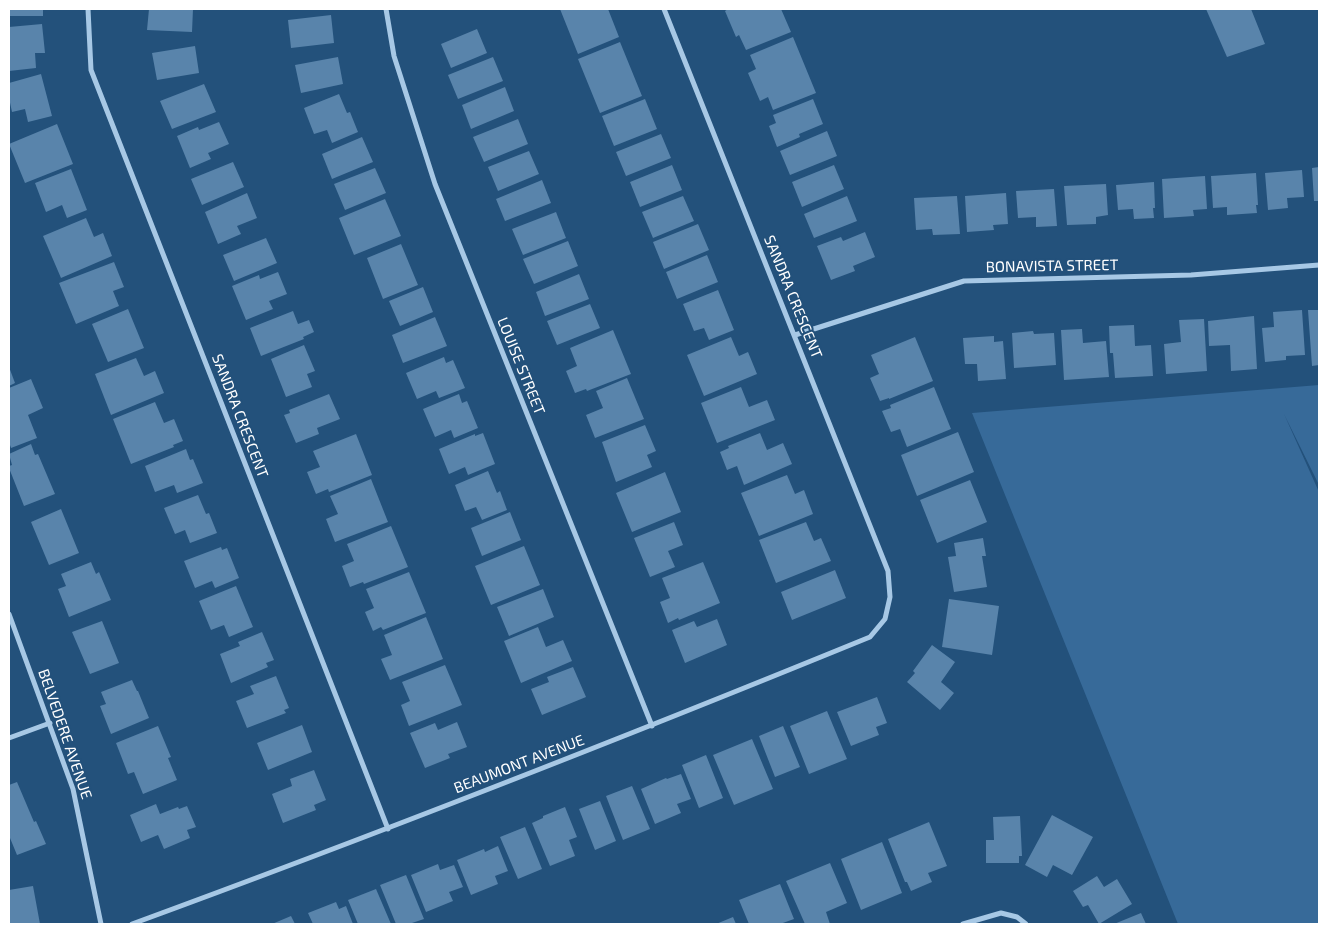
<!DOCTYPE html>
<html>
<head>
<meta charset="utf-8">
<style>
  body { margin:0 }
  #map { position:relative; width:1328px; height:933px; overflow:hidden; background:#23517b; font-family:"Exo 2",sans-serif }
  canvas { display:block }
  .frame { position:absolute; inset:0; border:10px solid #fff; pointer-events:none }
</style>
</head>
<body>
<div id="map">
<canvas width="1328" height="933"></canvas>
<div class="frame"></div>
</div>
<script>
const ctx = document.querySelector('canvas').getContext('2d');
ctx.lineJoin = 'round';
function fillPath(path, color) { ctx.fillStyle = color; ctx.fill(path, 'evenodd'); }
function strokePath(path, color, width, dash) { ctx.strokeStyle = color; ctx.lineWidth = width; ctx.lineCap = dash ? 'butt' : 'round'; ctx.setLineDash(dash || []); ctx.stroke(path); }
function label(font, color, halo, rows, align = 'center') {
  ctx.font = font + ' "Exo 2",sans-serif'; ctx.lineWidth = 4; ctx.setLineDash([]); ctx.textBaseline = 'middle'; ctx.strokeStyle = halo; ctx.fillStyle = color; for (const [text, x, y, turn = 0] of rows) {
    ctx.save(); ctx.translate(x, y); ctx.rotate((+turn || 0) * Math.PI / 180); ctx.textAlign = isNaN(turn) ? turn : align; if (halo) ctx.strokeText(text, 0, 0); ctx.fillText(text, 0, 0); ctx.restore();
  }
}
fillPath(new Path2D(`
  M1319 385V485L1284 414 1319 492V924H1178L972 413Z`), '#376a99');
fillPath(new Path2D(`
  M9 9H43V16H9Z
  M149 9H193L192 32 147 30Z
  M560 9H608L619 37 578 54Z
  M728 9H781L791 32 746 50 739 35 736 37 725 11Z
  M1206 9H1251L1265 44 1227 57Z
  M331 15 334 43 291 48 288 20Z
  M42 24 45 53H35L36 68 9 71V27Z
  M477 29 487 53 451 68 441 44Z
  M793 37 816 93 773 110 768 97 760 101 748 73 756 69 750 55Z
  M620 42 642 96 600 113 578 59Z
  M195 46 199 73 157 80 152 53Z
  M338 57 343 84 301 93 295 65Z
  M493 57 503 81 458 99 448 75Z
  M41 74 52 116 28 122 25 109 12 112 9 98V83Z
  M204 84 216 112 172 129 160 101Z
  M505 87 514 111 471 129 462 105Z
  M339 94 347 113 350 112 358 132 332 143 327 130 314 134 304 108Z
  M645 99 657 129 614 146 602 116Z
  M813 99 823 124 799 134 800 137 777 147 769 126 776 123 773 115Z
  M518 119 528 144 484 162 473 137Z
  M219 122 229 144 208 153 211 159 190 168 177 136 198 127 199 130Z
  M57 124 73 164 25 183 9 144Z
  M827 131 837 156 790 175 780 151Z
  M661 134 671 158 626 176 616 152Z
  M362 137 373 162 332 179 322 154Z
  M529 151 539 174 498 191 488 167Z
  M233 162 244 187 202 205 191 179Z
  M672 165 682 190 640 207 630 182Z
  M834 165 844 189 802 207 792 182Z
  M1319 167V201H1314L1312 168Z
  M375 168 386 193 345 210 334 184Z
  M71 169 87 210 67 218 62 205 46 212 35 183Z
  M1302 170 1304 197 1287 198 1288 208 1268 210 1265 173Z
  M1256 173 1258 205H1256L1257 213 1227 215V207L1213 208 1211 176Z
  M1205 176 1207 209 1193 210 1194 216 1164 218 1162 179Z
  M542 180 551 203 505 221 496 199Z
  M1154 182 1155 208H1153L1154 218 1134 219 1133 209 1118 210 1116 185Z
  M1106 184 1108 215 1096 217V224L1067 225 1064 186Z
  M1054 189 1057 226 1036 227V217L1018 218 1016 191Z
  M247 193 257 218 237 226 241 234 218 244 205 212Z
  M1006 193 1008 224 993 225 994 230 967 232 965 196Z
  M683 196 694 221 653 238 642 212Z
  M847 196 857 221 814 238 804 214Z
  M957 196 960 234 933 235 932 229 916 230 914 198Z
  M385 199 401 236 354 255 339 218Z
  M556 212 566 238 523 255 512 229Z
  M86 218 94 237 103 233 112 256 61 278 43 236Z
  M698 224 709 250 664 269 653 242Z
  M865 232 875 257 853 266 855 271 831 280 817 246 841 237 843 241Z
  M266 238 277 263 234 281 223 255Z
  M568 241 578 266 534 284 523 259Z
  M401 244 418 285 383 299 367 258Z
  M707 255 718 282 677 299 666 272Z
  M114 262 124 287 113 291 119 306 76 324 59 283Z
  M278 272 287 294 269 301 273 309 246 320 232 286 259 275 260 279Z
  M579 274 589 299 545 316 536 292Z
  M423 287 433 312 400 326 389 301Z
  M718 290 734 330 709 340 704 328 694 331 683 304Z
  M590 304 600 328 557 345 547 321Z
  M128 309 144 348 108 362 92 324Z
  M1302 310 1305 355 1286 356V360L1265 362 1262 328 1274 327 1273 312Z
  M1308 310H1319V365L1312 366Z
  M293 311 298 324 309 320 314 332 303 337 304 339 261 356 250 328Z
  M1254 316 1257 369 1231 371 1230 345 1209 346 1208 321Z
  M435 317 447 346 403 363 392 335Z
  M1204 319 1207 371 1166 374 1164 344 1181 342 1179 320Z
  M1134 325 1135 346 1151 345 1153 376 1115 378 1113 353H1110L1109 326Z
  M1082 329 1083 343 1106 341 1109 377 1064 380 1061 330Z
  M613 330 631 374 587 391 586 389 575 393 566 371 577 366 570 348Z
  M1033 331 1034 334 1054 333 1056 365 1014 368 1012 333Z
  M994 336V342L1003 341 1006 379 978 381 977 364H965L963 338Z
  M731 337 739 356 748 352 757 374 704 396 687 355Z
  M915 337 933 381 889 399V398L880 401 870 378 879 374 871 355Z
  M304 345 315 371 307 374 312 387 286 397 271 359Z
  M444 357 446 363 453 360 465 388 439 398 436 391 417 399 406 373Z
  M136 358 144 376 155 371 164 393 111 415 95 374Z
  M9 367 15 383 9 386Z
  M627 378 644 419 595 438 586 415 603 408 596 391Z
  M31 379 43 408 28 415 37 438 11 448 9 442V388Z
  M741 387 749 407 767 400 775 420 717 443 701 403Z
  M934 387 951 429 907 447 900 429 891 432 882 411 891 408 890 405Z
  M329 394 340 419 317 428 319 434 296 443 284 415 290 413 289 410Z
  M459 394 462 403 467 401 478 428 454 438 451 430 435 437 423 409Z
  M155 402 164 423 174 419 183 441 173 445 174 447 131 464 113 419Z
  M645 425 656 451 647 455 652 467 616 482 602 442Z
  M958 432 974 472 917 496 901 455Z
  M483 433 495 464 468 475 465 467 449 474 439 449 475 434V436Z
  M760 433 767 450 783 443 792 464 744 485 737 466 727 470 720 452 729 448 728 446Z
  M356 434 372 475 329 492 328 489 316 494 307 472 320 467 313 451Z
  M31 444 35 455 38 454 55 494 24 506 9 468V466L12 465 9 454Z
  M186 449 190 460 193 459 203 483 177 493 174 485 155 492 145 466Z
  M488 471 497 493 500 491 507 510 482 520 476 507 465 511 455 485Z
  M665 472 681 512 632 532 616 493Z
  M787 475 795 494 804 490 813 514 759 536 741 493Z
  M371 479 388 522 335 542 326 519 338 514 330 496Z
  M970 480 987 522 937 543 920 500Z
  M198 495 206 514 209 513 217 533 190 543 185 530 175 534 164 508Z
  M61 509 79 553 49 565 31 522Z
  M510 512 521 540 482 556 471 528Z
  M674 522 683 545 668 551 675 567 650 577 634 538Z
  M806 522 814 541 821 538 831 561 776 583 759 540Z
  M391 526 408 567 364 584 363 582 350 587 342 566 354 561 347 544Z
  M983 538 986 556H982L987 587 954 592 948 557 956 556 954 543Z
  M524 546 540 585 491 605 475 566Z
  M221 547 222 550 227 548 239 578 215 588 212 581 195 588 184 561Z
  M91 562 96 574 99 572 111 600 69 617 58 589 66 586 61 574Z
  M703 562 720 603 679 620 678 618 668 623 660 602 670 598 662 578Z
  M835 570 846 598 792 620 781 592Z
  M409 572 426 613 383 630 381 627 373 631 365 612 374 608 366 589Z
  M236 586 253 627 229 637 224 625 211 630 199 601Z
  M543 589 554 617 509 636 497 607Z
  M949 599 999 606 992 655 942 647Z
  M426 617 443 659 390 680 381 659 392 655 384 635Z
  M717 619 727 645 685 663 672 630 694 621 697 627Z
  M102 621 119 663 90 674 72 632Z
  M538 627 546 647 563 640 572 661 521 683 504 641Z
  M262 632 274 660 266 663 268 667 231 683 220 654 240 646 238 642Z
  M932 645 955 662 941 682 954 693 940 710 907 682 915 673 913 671Z
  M445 665 462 705 409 726 401 705 410 701 402 682Z
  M573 667 586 697 542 715 531 689 549 682 547 677Z
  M276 676 289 708 284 710 286 713 247 728 236 701 254 694 250 686Z
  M132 680 137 691H138L149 718 111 734 100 706 106 704 101 692Z
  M877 697 887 723 876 727 879 735 851 746 837 712Z
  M827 711 847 759 809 774 790 726Z
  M457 722 467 747 448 754 450 758 425 768 410 733 435 723 438 730Z
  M302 725 312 752 268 770 257 743Z
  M158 726 171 757 168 758 177 780 143 794 134 772 128 774 116 743Z
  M783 726 800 767 775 777 759 736Z
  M752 739 773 789 734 805 713 755Z
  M706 755 723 798 699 808 682 765Z
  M314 770 326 800 314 805 316 810 283 823 272 794 292 786 290 779Z
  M681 774 691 799 677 804 681 813 655 824 641 789 666 778 667 779Z
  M17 782 34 822 36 821 46 844 17 855 10 838H9V785Z
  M632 786 650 829 623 840 606 796Z
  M600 801 616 841 595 850 579 809Z
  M156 804 160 814 178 807 179 809 187 806 196 827 187 830 190 838 164 849 158 835 141 842 130 815Z
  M565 807 577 837 569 840 575 856 550 866 532 823 543 818V816Z
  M1052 815 1093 837 1072 875 1053 865 1047 877 1025 865Z
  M1020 816 1022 856H1019V863H986V840H994L993 817Z
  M929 822 947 866 928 873 932 882 911 891 907 882H905L888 839Z
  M525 827 542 869 518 879 500 837Z
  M882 842 902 893 861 910 841 859Z
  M498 846 508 871 495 876 498 884 471 895 457 860 484 849 485 852Z
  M830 863 847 903 826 912 830 924H805L786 881Z
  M438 864 440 870 454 865 463 887 449 892 453 901 426 912 411 875Z
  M406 875 424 919 409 924H396L380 885Z
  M1097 876 1104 887 1117 879 1132 904 1099 924 1088 905 1083 907 1073 891Z
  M780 884 794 919 780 924H749L739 900Z
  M33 886 40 924H9V890Z
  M376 889 391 924H358L348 900Z
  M336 902 339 909 346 906 353 924H313L308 913Z
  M1141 913 1146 924H1114Z
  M291 916 295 924H272Z
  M733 917 736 924H716Z`), '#5984ab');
strokePath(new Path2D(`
  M88 9 91 70 388 829
  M386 9 394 56 435 184 652 726
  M795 335 964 281 1191 275 1319 265
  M9 614 73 789 101 924
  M9 738 50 723
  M132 924C380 833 625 737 870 637L885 619 890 597 888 571 664 9
  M963 924 1001 913 1017 917 1026 924`), '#a7c8e5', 5);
label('15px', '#fff', '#23517b', [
  ["BONAVISTA STREET",1052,266,-1],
  ["SANDRA CRESCENT",793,297,68],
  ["LOUISE STREET",521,366,68],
  ["SANDRA CRESCENT",240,416,69],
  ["BELVEDERE AVENUE",65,734,71],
  ["BEAUMONT AVENUE",519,764,-21]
]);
</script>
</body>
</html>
